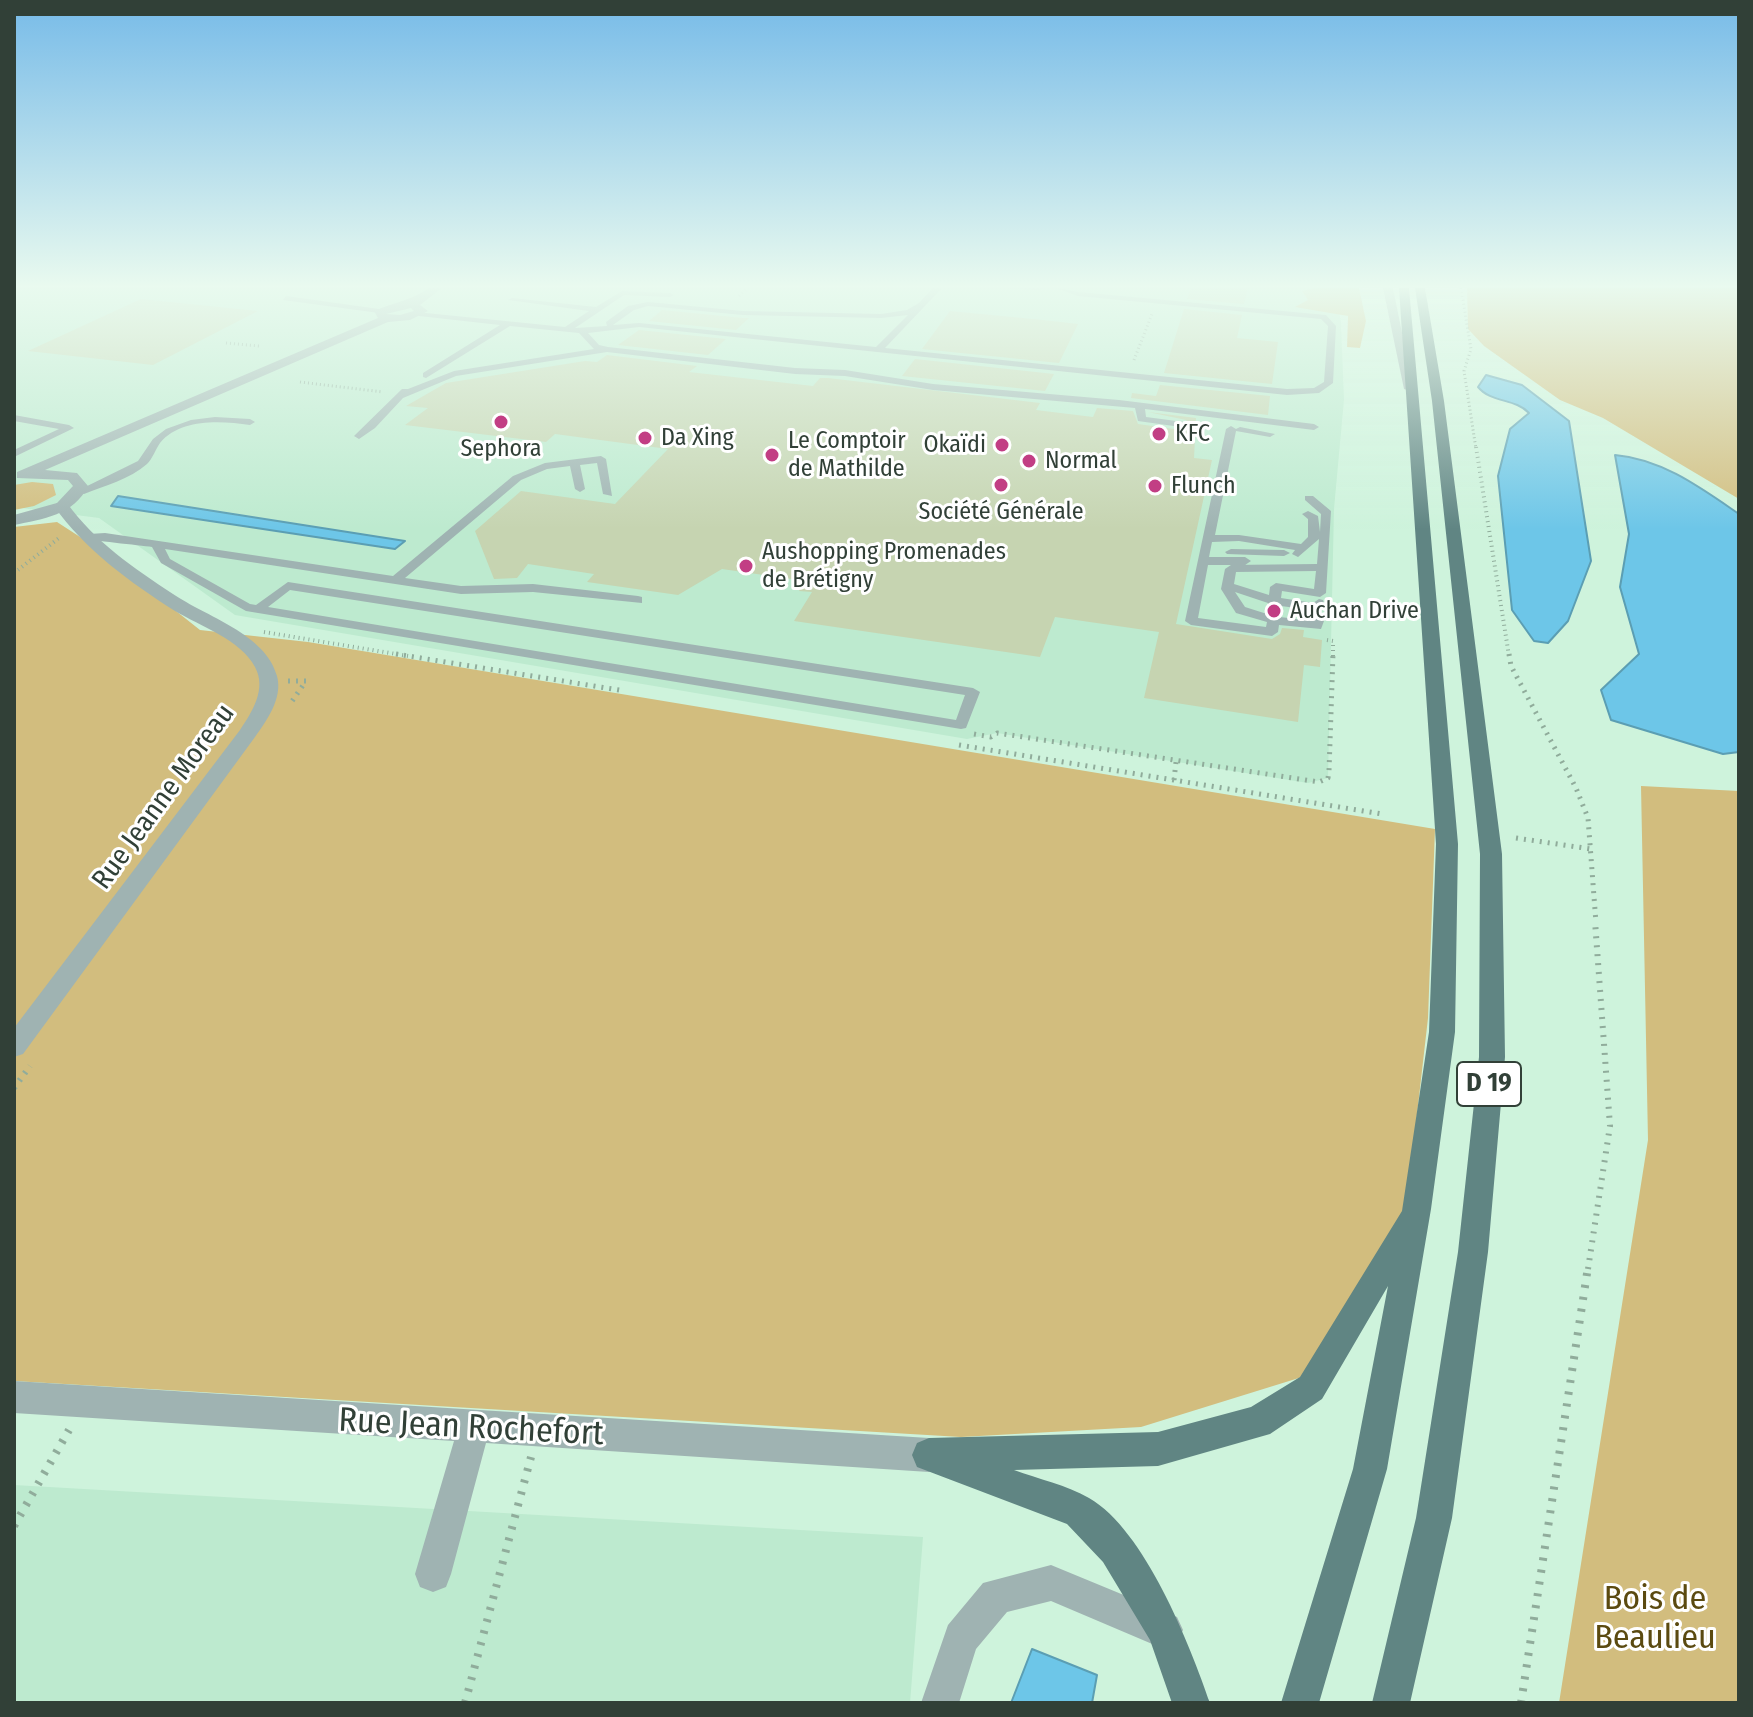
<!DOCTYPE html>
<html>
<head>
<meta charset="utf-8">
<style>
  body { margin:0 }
  #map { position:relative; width:1753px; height:1717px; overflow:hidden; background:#cef3dc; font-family:"Fira Sans Condensed",sans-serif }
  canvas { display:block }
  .frame { position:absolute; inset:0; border:16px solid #314037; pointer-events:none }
</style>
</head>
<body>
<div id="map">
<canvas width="1753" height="1717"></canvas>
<div class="frame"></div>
</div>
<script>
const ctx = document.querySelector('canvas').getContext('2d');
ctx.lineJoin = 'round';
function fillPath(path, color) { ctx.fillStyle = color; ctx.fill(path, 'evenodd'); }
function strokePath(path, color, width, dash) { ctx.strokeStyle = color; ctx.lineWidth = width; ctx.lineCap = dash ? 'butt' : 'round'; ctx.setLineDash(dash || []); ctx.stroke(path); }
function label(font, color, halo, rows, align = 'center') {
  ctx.font = font + ' "Fira Sans Condensed",sans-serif'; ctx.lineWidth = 6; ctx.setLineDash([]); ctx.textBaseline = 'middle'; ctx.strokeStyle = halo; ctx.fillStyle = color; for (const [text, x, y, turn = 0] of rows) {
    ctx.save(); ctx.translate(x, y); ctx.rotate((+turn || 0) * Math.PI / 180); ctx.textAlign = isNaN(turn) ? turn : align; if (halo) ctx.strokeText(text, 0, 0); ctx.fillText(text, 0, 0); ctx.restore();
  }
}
fillPath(new Path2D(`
  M14 288H1335L1341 322 1344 400 1334 509 1328 778 1308 783 997 733 967 739 235 615 99 518 14 507Z
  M14 1485 923 1537 910 1703H14Z`), '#bdeacf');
fillPath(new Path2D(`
  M1315 288H1359L1366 321 1360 348 1347 347 1348 316 1295 307 1308 300 1302 291Z
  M1467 288H1739V499L1603 418 1560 400 1484 346 1468 329Z
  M32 482 53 484 56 495 34 506 14 510V485Z
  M57 522 94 546 200 630 308 642 1435 829 1428 1018 1404 1228 1331 1368 1141 1427 961 1437 14 1381V527Z
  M1641 786 1739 791V1703H1559L1648 1140Z`), '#d2bd7e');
const water = new Path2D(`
  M1486 375 1522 385 1569 421 1591 561 1568 621 1548 643 1534 641 1512 610 1498 476 1510 429 1529 413C1515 398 1491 403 1478 387Z
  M1615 455C1662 459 1701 488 1739 514V752L1723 754 1611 720 1601 690 1639 654 1620 587 1629 534Z
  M118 496 405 541 395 549 111 506Z
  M1032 1649 1097 1675 1092 1703H1011Z`);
fillPath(water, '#6dc6e8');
strokePath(water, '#5b9eb3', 2);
fillPath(new Path2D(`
  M1191 288H1248L1244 304 1187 299Z
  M141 299 258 311 153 365 28 351Z
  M1184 309 1242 315 1237 338 1278 342 1272 384 1164 373Z
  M662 310 743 318H749L736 330 649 321Z
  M950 311 1043 320 1078 324 1059 363 922 349Z
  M639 330 726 339 708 355 618 345Z
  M607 355 697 366 689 372 813 386 820 378H828L1040 403 1036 410 1093 417 1097 408 1133 411 1138 424 1181 430 1189 424 1186 420 1148 412 1196 418 1194 458 1212 460 1176 624 1272 639 1280 634 1282 628 1304 630 1303 637 1322 640 1320 667 1304 665 1298 722 1144 698 1159 632 1055 617 1040 657 794 621 812 592 799 591 805 581 722 569 678 595 587 582 594 574 528 564 517 578 494 579 475 531 521 491 615 504 668 449 555 434 546 442 405 425 428 408 406 406 446 383 585 361 597 362Z
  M915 359 1054 374 1045 391 902 376Z
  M1160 385 1270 396 1268 415 1131 398 1132 393 1156 396Z`), '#c6d4b1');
strokePath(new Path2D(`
  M1461 288 1471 349 1464 371 1476 449
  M739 296 748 288
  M226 343 259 346
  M1134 360 1152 314
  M300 382 383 392`), '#90ac9b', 3, [1, 3]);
strokePath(new Path2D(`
  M1476 447 1509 656
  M14 573 59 538
  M264 632 408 656
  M1327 640 1333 641V656`), '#90ac9b', 4, [1, 4]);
strokePath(new Path2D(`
  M396 654 625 691
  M1509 654 1511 666 1576 788 1588 818 1596 923
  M288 681H306L290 704
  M974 734 991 737 997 733 1319 782 1328 778 1329 771 1333 654
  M959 745 1382 814
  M1174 780 1176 762
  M1516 838 1591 849`), '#90ac9b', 5, [2, 6]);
strokePath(new Path2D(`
  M14 1088 30 1066
  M1588 1269 1610 1126 1595 921`), '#90ac9b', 6, [2, 7]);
strokePath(new Path2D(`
  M14 1526 69 1430
  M465 1703 531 1457
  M1521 1703 1588 1267`), '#90ac9b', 8, [3, 9]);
fillPath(new Path2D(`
  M933 288H942L885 348 1287 389 1314 388 1324 382 1328 326 1321 319 1078 296 1056 288 1079 292 1326 315 1336 326 1333 383 1319 393 1287 395 639 327 588 333 599 345 608 347 795 368 845 370 933 384 1119 400 1314 424 1319 427 1314 430 1145 409 1146 417 1184 422 1186 424 1181 427 1138 421 1135 408 933 390 845 376 795 374 607 352 456 376 403 398 375 428 359 439 354 436 402 389H408L454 371 594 349 579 333 510 326 426 378 423 377V373L500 325 419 316 416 312 565 327 589 311 508 300 512 298 596 307 622 291 670 293 674 295 670 297 624 295 575 328 607 326 606 322 628 306 648 302 743 311 881 314 907 310 919 303ZM648 306 743 315 881 318 908 315 876 347 639 323 613 325 634 310Z
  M1007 288H1043L1039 290Z
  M286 296 379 309 383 311 379 313 283 300Z
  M14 415 69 425 74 428 14 457V450L59 429 14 421Z
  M215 417 250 419 255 422 250 425C221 421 181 418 160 443 155 450 153 458 147 464 130 479 104 486 84 494L75 492 138 461 153 439 166 429 191 420Z
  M1231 426 1236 429 1240 427 1275 434 1270 437 1236 431 1215 535H1239L1301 544 1308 537V519L1302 514 1308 511 1318 516 1320 532 1321 514 1305 500V496H1313L1331 511 1326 593 1320 597 1282 591 1281 598 1313 603 1319 599 1323 600 1325 607 1319 611 1281 606 1280 617 1312 621 1314 618H1322L1324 621 1321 629 1279 625 1278 632 1272 636 1191 625 1185 621 1226 429ZM1319 539 1317 564 1231 565 1225 569 1221 589 1236 613 1267 622 1266 627 1198 618 1208 565H1245L1251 561 1245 557H1209L1212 542 1239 541 1295 550 1292 554 1298 557ZM1316 571 1314 589 1276 583 1270 587 1269 595 1234 584 1236 572ZM1235 592 1268 603 1267 614 1245 607Z
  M601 456 606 459 612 496 603 494 597 463 580 465 585 489 580 492 575 489 570 466 547 469 521 480 405 578 461 586 533 584 638 596 642 597V603L533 592 461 594 165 549 170 559 250 604 256 605 288 582 973 688 980 692 966 728 961 729 246 611 161 563 152 547C140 545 89 541 83 537L89 534 105 533 393 576 513 476 545 463ZM290 590 965 695 956 720 268 607Z
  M1231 549 1284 550 1290 553 1284 556 1227 554 1225 552Z`), '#9fb3b2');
fillPath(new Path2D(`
  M1383 288H1393L1414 392 1404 389Z
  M57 503H67C94 541 135 569 173 594 205 616 266 634 277 676 283 698 267 720 255 737L23 1054 14 1057V1028L240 730C252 712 267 689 255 667 241 640 200 626 175 611 131 583 84 549 54 506Z
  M14 1381 929 1438 941 1443 946 1455 941 1467 929 1472 486 1443 451 1574 446 1587 433 1592 420 1587 415 1574 454 1441 14 1413Z
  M1051 1565 1177 1617 1183 1630 1177 1643 1164 1649 1051 1601 1007 1612 976 1649 959 1703H921L948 1625 983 1583Z`), '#9fb3b2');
fillPath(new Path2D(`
  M429 288H442L420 305 428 311 410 320 388 322 45 470 77 473 88 486C74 515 43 519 14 525V515L57 503 73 486 68 480 17 478V472L378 318 374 311C394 302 411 301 429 288ZM411 308 414 311 400 315 386 314Z`), '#9fb3b2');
fillPath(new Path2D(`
  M1399 288H1409L1458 844 1455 1032 1431 1209 1387 1469 1319 1703H1281L1353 1469 1388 1286 1322 1399 1270 1434 1158 1466 1014 1470C1038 1479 1067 1485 1089 1498 1145 1530 1190 1645 1210 1703H1172L1150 1640 1103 1562 1067 1524 917 1467 912 1455 917 1443 929 1438 1158 1432 1251 1407 1300 1377 1402 1211 1429 1032 1436 844Z
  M1415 288H1425L1444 401 1502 854 1505 1057 1488 1252 1452 1518 1410 1703H1372L1416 1518 1458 1252 1479 1057 1480 854 1432 401Z`), '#608583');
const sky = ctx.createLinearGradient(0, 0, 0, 529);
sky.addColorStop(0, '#77bbe8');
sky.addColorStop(0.54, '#e9faef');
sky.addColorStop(1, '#e9faef00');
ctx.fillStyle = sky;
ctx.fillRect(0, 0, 1753, 529);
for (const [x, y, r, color] of [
  [501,422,8,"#c23e84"],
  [1159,434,8,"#c23e84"],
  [645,438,8,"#c23e84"],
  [1002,445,8,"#c23e84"],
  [772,455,8,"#c23e84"],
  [1029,461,8,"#c23e84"],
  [1001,485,8,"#c23e84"],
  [1155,486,8,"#c23e84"],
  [746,566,8,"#c23e84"],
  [1274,611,8,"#c23e84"]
]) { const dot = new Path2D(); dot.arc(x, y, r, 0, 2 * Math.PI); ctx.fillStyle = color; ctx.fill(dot); strokePath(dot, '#fff', 3); }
label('24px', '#314037', '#fff', [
  ["KFC",1175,434],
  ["Da Xing",661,438],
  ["Le Comptoir",788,441],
  ["de Mathilde",788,469],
  ["Okaïdi",986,445,"right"],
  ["Sephora",501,449,"center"],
  ["Normal",1045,461],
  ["Flunch",1171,486],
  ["Société Générale",1001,512,"center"],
  ["Aushopping Promenades",762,552],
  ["de Brétigny",762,580],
  ["Auchan Drive",1290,611]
], 'left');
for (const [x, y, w] of [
  [1489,1084,64]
]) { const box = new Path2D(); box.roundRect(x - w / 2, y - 22, w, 44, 6); ctx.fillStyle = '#fff'; ctx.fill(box); strokePath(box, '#314037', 2); }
label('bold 26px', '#314037', null, [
  ["D 19",1489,1084]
]);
label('28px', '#314037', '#fff', [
  ["Rue Jeanne Moreau",164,797,-54]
]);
label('34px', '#314037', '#fff', [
  ["Rue Jean Rochefort",471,1428,3]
]);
label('34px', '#5b4a10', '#fff', [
  ["Bois de",1655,1600],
  ["Beaulieu",1655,1639]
]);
</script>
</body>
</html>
